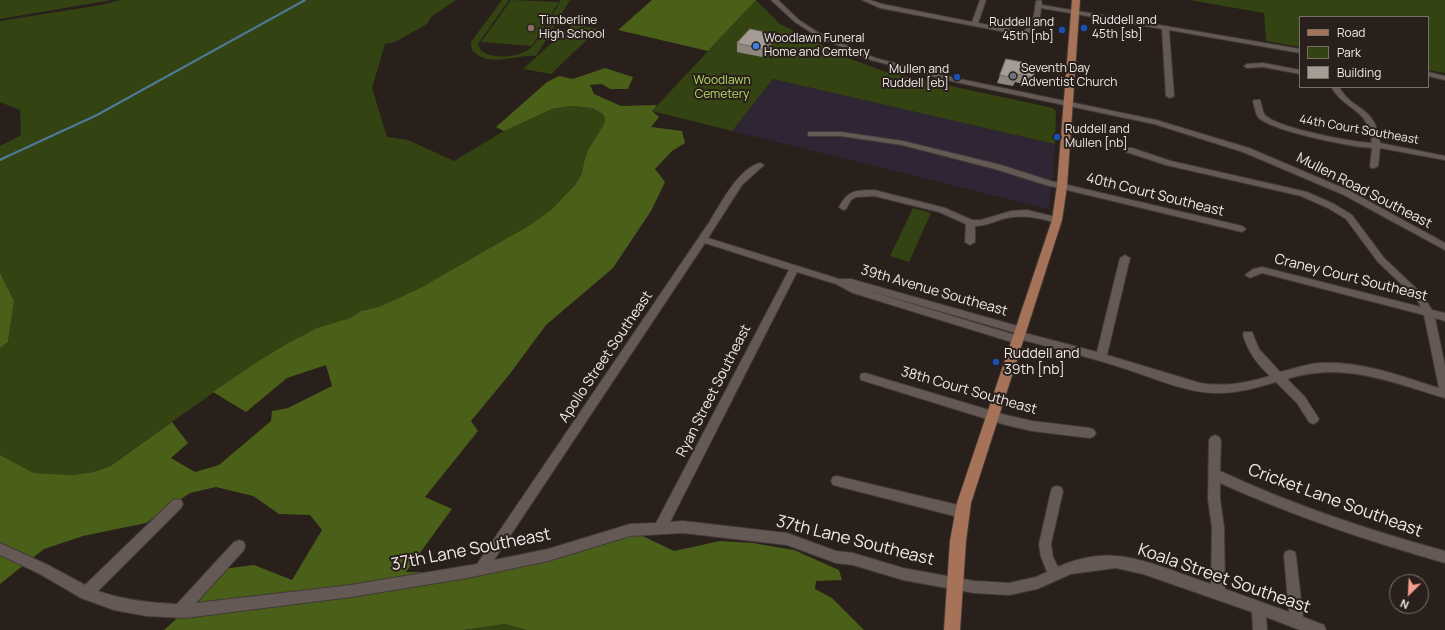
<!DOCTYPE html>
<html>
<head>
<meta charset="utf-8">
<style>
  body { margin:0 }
  #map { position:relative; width:1445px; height:630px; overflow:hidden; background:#29201c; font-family:Manrope,sans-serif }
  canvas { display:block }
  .legend { position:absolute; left:1299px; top:16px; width:130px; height:72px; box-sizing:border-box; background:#29201c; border:1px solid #79706d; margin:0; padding:5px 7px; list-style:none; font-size:12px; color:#f0e9e7 }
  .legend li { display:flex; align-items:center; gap:8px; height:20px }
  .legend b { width:20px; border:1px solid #79706d }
  .north { position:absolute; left:1389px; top:574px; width:40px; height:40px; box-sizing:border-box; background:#29201c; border:1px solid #79706d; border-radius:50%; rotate:204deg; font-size:11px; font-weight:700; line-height:16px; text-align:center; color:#f0e9e7 }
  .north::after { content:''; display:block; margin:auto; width:14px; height:18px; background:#f59c92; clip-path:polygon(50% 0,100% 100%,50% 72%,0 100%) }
</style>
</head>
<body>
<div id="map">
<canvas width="1445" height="630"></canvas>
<ul class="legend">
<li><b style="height:5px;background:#a67258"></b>Road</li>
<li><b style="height:11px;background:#344312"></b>Park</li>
<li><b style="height:11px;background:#a59c93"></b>Building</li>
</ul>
<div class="north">N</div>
</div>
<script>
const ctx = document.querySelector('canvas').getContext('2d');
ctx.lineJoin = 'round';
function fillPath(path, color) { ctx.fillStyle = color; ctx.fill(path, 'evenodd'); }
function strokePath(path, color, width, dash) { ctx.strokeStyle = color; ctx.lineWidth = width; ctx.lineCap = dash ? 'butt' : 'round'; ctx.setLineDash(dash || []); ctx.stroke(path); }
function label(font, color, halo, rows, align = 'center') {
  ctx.font = font + ' Manrope,sans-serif'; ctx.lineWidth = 4; ctx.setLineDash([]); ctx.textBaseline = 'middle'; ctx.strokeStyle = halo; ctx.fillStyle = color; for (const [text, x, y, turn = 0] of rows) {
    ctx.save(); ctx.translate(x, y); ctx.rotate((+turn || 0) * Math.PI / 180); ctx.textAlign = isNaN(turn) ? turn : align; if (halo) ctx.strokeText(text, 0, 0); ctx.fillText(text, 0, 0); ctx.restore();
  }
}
fillPath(new Path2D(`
  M773 79 1055 144 1053 178 1050 180 1049 185 1051 188 1049 209 732 131Z`), '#2f2534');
fillPath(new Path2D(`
  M0 0H112L0 19Z
  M120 0H456L431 17 427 24 404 37 392 43 385 44 372 88 387 137 408 140 454 161 509 128 552 109 571 106 592 108 603 114 605 118 604 124 588 150 584 162 582 173 575 185 551 210 530 225 420 288 381 306 361 311 350 318 317 328 288 343 260 360 109 466 94 472 73 475 34 473 0 455V348L8 342 14 301 0 273V146L21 135 20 110 0 102V21L101 5Z
  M502 0H509L478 44 481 51C496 60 522 58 534 45L559 4 560 0H570L536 56C516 54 489 69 472 50L471 42Z
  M511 0 559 2 532 46 481 42Z
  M756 0 780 24 845 57 886 72 918 79 1053 108 1056 111 1055 144 773 79 732 131 652 111Z
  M1190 0H1445V73L1428 70V17H1300V47L1266 41 1264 13Z
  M573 24 598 29 551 74 523 69Z
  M913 208 931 213 909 262 890 256Z
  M505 624 527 630H463Z`), '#344312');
fillPath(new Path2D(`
  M652 0H756L708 51 618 30Z
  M605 68 633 77 628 89H610L602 84 590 85 594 94 621 106 657 105 652 111 659 117 651 127 682 131 685 143 672 151 655 169 665 182 651 211 613 268 546 325 509 375 471 421 478 431 425 497 452 509 406 572H467L630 530 674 551 720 541 753 543 794 550 839 570 842 580 816 581 815 589 832 598 864 630H527L505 624 463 630H164L185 611 223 569 254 565 292 580 322 530 310 515 279 514 253 496 216 487 190 493 146 523 83 536 44 549 0 584V455L34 473 73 475 94 472 110 466 172 422 188 443 171 458 195 472 219 465 271 421 272 411 288 408 332 386 326 365 287 378 246 412 213 392 260 360 288 343 317 328 350 318 361 311 381 306 420 288 530 225 551 210 575 185 582 173 584 162 588 150 604 124 605 118 603 114 592 108 571 106 552 109 504 131 496 127 547 82 559 76 573 79Z
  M0 273 14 301 8 342 0 348Z`), '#4a5f18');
strokePath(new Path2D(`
  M6 157 97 115 305 0`), '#4e7a99', 2);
strokePath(new Path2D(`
  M0 160 8 156`), '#4e7a99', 2.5);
const minor = new Path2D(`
  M771 0H778L799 20 819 33 875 58 955 78 1156 120 1249 148 1350 191 1445 243V250L1344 195 1243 152 1154 124 955 82 871 60 815 35 795 22Z
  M862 0H870L882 4 972 22 980 0H986L978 23 1021 31C1035 29 1034 12 1036 1L1041 0 1042 5 1300 49V53L1169 30 1174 96 1170 98 1166 96 1162 29 1041 8C1040 23 1036 33 1021 35L880 8Z
  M1263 63 1300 70V74L1263 67 1247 68 1244 66 1247 64Z
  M1428 72 1445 76V80L1428 76Z
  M1331 87H1339C1354 113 1375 104 1380 143L1445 156V160L1380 148 1378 166 1374 168H1371L1370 166 1372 148C1351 147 1271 131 1258 117 1255 113 1255 106 1253 102L1254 100H1260C1262 105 1262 111 1265 115 1277 128 1352 142 1372 143 1368 106 1347 113 1331 87Z
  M808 132H841L903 141 1001 165 1051 181 1242 226 1246 229 1242 232 1046 185 995 169 902 145 841 136H808Z
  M1126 148H1132L1171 161 1307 192 1334 204 1352 215 1384 258 1422 294 1432 310 1445 313V321L1435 318 1445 366V398C1390 382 1344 361 1287 379L1305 397 1319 419 1317 422 1313 424 1309 422 1297 403 1276 382C1256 388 1235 394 1214 393 1184 392 1154 378 1126 369 1092 358 1057 349 1023 340L1022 343 1018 344 853 293 836 284 797 272 670 522 683 521 787 533 836 551 853 553 903 568 974 581 1009 583 1036 577 1047 572 1041 557 1039 544 1051 491 1053 487 1057 486 1061 487 1063 491 1051 544 1053 557 1058 567C1075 559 1098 554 1116 556 1145 558 1183 575 1211 584L1212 528 1208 499 1209 440 1211 437 1215 435 1219 437 1221 440 1220 471C1293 505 1368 530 1445 551V563C1368 541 1293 516 1220 483V499L1224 528 1225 589 1289 612 1284 556 1285 552 1290 550 1295 552 1296 556 1303 617 1324 625 1326 630H1300L1266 617 1267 630H1253L1252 612 1143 574 1116 568 1071 574 1037 589 1009 595 974 593 903 580 853 565 836 563 787 545 683 533 630 536 548 561 467 578 351 597 185 618 146 616 114 610 81 598 38 573 0 555V543L48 565 85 585 173 500 177 499 181 500 183 504 181 508 98 591C124 600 150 603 177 604L234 542 239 540 244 542 245 546 244 550 196 603 351 585 477 564 710 221C721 203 739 168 760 163L764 165 742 185 708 238 839 279H851L1021 327 1025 328V333L1097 352 1120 258 1125 255 1130 258 1107 355 1200 383C1224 387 1246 383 1270 376 1257 364 1248 352 1243 335L1244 332H1252L1259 349 1280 372C1293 369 1306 364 1319 363 1359 360 1401 376 1439 388L1424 315 1262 273 1250 278 1245 275 1253 269 1262 267 1421 307 1416 298 1378 262 1346 219 1328 208 1301 196 1166 165 1126 152ZM705 243 789 270 656 523 630 524 548 549 494 560ZM856 287 1016 333 1015 335Z
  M874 190 945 208 972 220H981L1011 211 1027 210 1060 218 1061 220 1057 223C1042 219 1028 215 1013 217 1000 218 988 226 975 226V242L970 245 965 242 966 224 939 212 874 196 856 197 851 200 846 209 843 210 839 207C849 189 855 191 874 190Z
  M865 373 1006 415 1032 421 1090 428 1094 430 1096 433 1094 436 1090 438 1032 431 1006 425 861 380 860 377 861 374Z
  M837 476 962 506 966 508 968 512 966 516 962 518 837 486 833 485 831 481 833 477Z`);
const major = new Path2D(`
  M1072 0H1080L1067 186 1062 220 971 503 966 541 960 630H944L950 541 957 503 1052 220 1057 186Z`);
strokePath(minor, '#433a38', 2);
strokePath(major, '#433a38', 2);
fillPath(minor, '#645955');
fillPath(major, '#a67258');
fillPath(new Path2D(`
  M774 42 762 57 737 52V43Z
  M1022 62 1021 66 1033 77 1030 86 1015 82 1013 86 997 83 1000 75Z`), '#8e867e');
fillPath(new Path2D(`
  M775 34 774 42 762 57V49Z`), '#746d67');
const building = new Path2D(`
  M750 29 775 34 762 49 737 43Z
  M1006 59 1022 62 1020 66 1036 69 1033 77 1017 74 1015 78 1000 75Z`);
fillPath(building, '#a59c93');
strokePath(building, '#746d67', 1);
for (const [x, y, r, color] of [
  [531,28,4,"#8d6e63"],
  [1084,28,4,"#1a4fb4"],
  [1062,30,4,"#1a4fb4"],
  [756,46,4,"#3f7fe0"],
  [1013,76,4,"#6b7280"],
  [957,77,4,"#1a4fb4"],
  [1057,137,4,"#1a4fb4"],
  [996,362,4,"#1a4fb4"]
]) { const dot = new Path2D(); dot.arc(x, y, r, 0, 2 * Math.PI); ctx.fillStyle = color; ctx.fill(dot); strokePath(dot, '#29201c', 1.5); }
label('12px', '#f0e9e7', '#29201c', [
  ["Timberline",539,21],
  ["High School",539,35],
  ["Ruddell and",1092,21],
  ["45th [sb]",1092,35],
  ["Ruddell and",1054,23,"right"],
  ["45th [nb]",1054,37,"right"],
  ["Woodlawn Funeral",764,39],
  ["Home and Cemtery",764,53],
  ["Seventh Day",1021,69],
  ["Adventist Church",1021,83],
  ["Mullen and",949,70,"right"],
  ["Ruddell [eb]",949,84,"right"],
  ["Ruddell and",1065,130],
  ["Mullen [nb]",1065,144]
], 'left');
label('12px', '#b5dc64', '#29201c', [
  ["Woodlawn",722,81],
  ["Cemetery",722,95]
]);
label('12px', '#f0e9e7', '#29201c', [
  ["44th Court Southeast",1359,130,10]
]);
label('14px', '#f0e9e7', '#29201c', [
  ["Mullen Road Southeast",1364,191,27],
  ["40th Court Southeast",1155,195,14],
  ["Craney Court Southeast",1351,278,14],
  ["39th Avenue Southeast",934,291,16],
  ["Apollo Street Southeast",606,357,-56],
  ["Ryan Street Southeast",714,391,-63],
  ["38th Court Southeast",969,391,16]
]);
label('14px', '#f0e9e7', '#29201c', [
  ["Ruddell and",1004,354],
  ["39th [nb]",1004,370]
], 'left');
label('17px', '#f0e9e7', '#29201c', [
  ["Cricket Lane Southeast",1335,501,20],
  ["37th Lane Southeast",855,541,14],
  ["37th Lane Southeast",471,550,-11],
  ["Koala Street Southeast",1224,579,19]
]);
</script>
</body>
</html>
